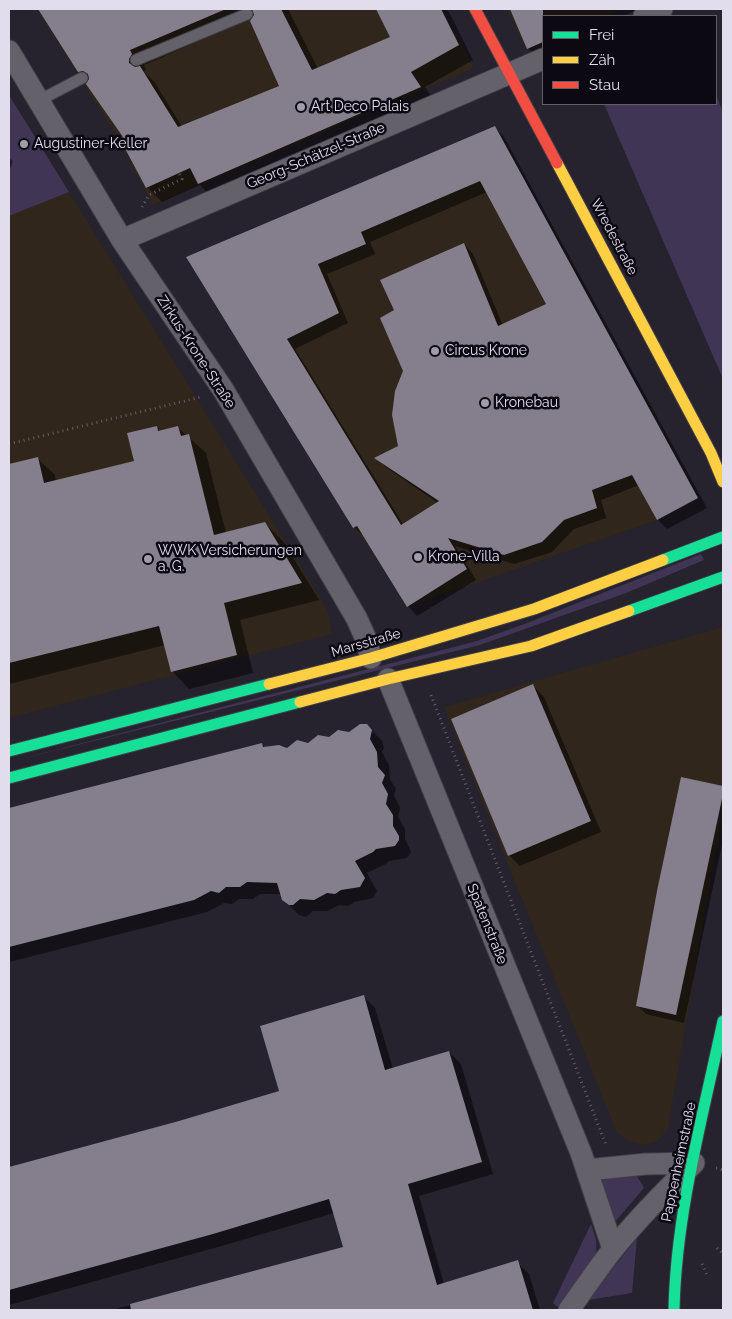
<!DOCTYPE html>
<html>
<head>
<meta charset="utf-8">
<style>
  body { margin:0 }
  #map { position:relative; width:732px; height:1319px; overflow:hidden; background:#26222e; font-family:Raleway,sans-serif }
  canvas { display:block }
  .frame { position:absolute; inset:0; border:10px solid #e2dded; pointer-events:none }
  .legend { position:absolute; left:542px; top:15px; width:175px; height:90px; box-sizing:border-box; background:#0c0913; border:1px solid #625e6a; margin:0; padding:6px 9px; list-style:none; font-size:15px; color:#e2dded }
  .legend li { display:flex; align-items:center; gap:10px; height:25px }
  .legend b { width:25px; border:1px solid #625e6a }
</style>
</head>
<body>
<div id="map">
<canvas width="732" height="1319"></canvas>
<div class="frame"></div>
<ul class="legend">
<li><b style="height:6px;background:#16e098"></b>Frei</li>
<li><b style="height:6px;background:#ffcf43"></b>Zäh</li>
<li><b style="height:6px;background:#f24e42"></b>Stau</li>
</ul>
</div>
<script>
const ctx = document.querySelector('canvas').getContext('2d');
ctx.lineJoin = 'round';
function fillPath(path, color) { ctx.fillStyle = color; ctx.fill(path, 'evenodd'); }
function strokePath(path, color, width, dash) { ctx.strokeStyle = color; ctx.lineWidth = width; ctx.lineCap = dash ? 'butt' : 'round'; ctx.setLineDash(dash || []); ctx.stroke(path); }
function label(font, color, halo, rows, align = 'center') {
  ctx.font = font + ' Raleway,sans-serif'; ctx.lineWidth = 5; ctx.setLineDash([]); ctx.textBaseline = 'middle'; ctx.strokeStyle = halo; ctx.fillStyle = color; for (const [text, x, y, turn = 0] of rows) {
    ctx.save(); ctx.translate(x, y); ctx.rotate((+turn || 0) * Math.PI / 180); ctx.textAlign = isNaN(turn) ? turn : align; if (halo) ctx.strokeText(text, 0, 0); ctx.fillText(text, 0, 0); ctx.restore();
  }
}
fillPath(new Path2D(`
  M37 9H442L474 68 153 205 116 135Z
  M507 9H624L607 16H543V43L527 50Z
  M9 95 327 609 332 634 9 718Z
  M495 126 698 498 657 520 407 607 368 545 353 528 186 257Z
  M723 627V819L711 875 668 1129 658 1141 644 1145 631 1142 617 1133 444 707Z`), '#30261b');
fillPath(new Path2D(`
  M9 95 69 192 9 216Z
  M716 95 723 112V379L604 104H716Z
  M701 554 704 560 626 593 480 645 9 762 477 641 527 623Z
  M637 1176 644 1188 614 1223 597 1180Z
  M591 1224C594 1233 598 1242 596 1251 593 1269 570 1293 559 1308L553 1303Z
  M637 1238 632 1293 588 1300Z`), '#413556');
fillPath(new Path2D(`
  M40 9H288L318 69 392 38 377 9H446L449 12 473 60 425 87 435 103 214 199 200 185 162 202 147 187 125 138 89 81 79 71ZM254 17 281 86 182 127 155 83 144 72 146 69 144 65Z
  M512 9H640L623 16H543V50L534 54 528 48Z
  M494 127 504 137 707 508 667 529 658 520 639 485 601 500 606 518 574 529 552 552 514 564 455 546 476 580 417 616 408 606 364 537 354 527 188 257ZM487 192 547 304 503 326 473 254 464 244 396 310 404 371 399 446 376 458 386 467 438 503 403 524 295 349 348 323 327 274 375 254 370 242Z
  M9 158 13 161 9 172Z
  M156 427 161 432 178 428 206 453 226 533 265 524 283 541 319 600 240 620 253 673 189 689 172 671 165 645 9 684V465L37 458 55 475 56 482 135 462Z
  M533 686 544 697 601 832 520 866 509 855Z
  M369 728 382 741 384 747 382 752 389 765 390 780 396 788 394 796 400 807 398 817 405 829V839L411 852 407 858 389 861 386 864 367 873 377 891 373 898 354 902 348 906 339 905 327 911H313L306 917 299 915 284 900 282 894H260L253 899H239L232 904 224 903 207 912 9 962V809L262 744 265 748 287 750Z
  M682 779 723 787V840L684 1023 646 1014 638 1006Z
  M363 996 375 1008 393 1069 449 1052 461 1064 493 1174 419 1196 444 1284 517 1262 529 1274 540 1310H112L345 1248 334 1213 225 1245 9 1305V1168L180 1123 281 1092Z`), '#0007');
fillPath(new Path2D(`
  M38 9H226L130 50 132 54 129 59V63L135 67 140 66 178 127 279 86 250 21 254 15 252 9H281L312 70 390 37 376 9H441L459 45 411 72 421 87 198 184 190 168 146 188 120 139 123 137 86 84 89 79 88 74 83 71 78 72Z
  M510 9H543V42L527 49Z
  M495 126 698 498 657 520 632 475 592 490 597 508 564 520 542 542 504 555 448 538 467 569 407 607 357 526 353 528 186 257ZM480 181 546 304 498 326 464 243 380 280 394 310 380 318 403 371 395 391 392 415 398 446 374 458 439 501 401 525 287 339 339 313 318 264 366 244 361 232Z
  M157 426 158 431 178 426 181 436 189 434 214 535 265 522 302 583 224 603 237 655 171 672 159 626 9 663V464L38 457 44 483 134 461 127 433Z
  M533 684 591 821 508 856 451 719Z
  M360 724H367L372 730 370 739 377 752 378 767 385 775 382 783 388 794 386 804 393 815V826L399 836V840L395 846 376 849 373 852 355 861 365 878 360 887 341 890 335 894 327 893 314 900 300 899 293 905H289L282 900 277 883 247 882 240 887H226L219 893 211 891 194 900 9 947V808L262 743 263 747 279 745 287 748 297 740 308 743 318 735 329 737 338 730 349 732Z
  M681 777 723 786V794L676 1015 636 1006 657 891Z
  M364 995 385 1070 449 1051 482 1162 408 1184 437 1285 518 1260 533 1310H131L130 1304 343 1247 329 1199 213 1234 9 1290V1167L179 1121 279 1091 260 1026Z`), '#857e8c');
const lane = new Path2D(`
  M136 60 247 14
  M38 101 82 78`);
const street = new Path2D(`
  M644 16 662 9
  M9 51 122 240 224 391 357 619 365 637 371 658
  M122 240 543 59
  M388 679 581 1153 613 1249
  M587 1170 646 1164 694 1163
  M569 1310C584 1289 598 1268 614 1248 639 1217 666 1190 694 1163`);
const fast = new Path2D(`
  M663 560 723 537
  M629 611 723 577
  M9 751 269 684
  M9 778 300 702
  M674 1310C676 1212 703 1116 723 1021`);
const slow = new Path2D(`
  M557 163 711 453 723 482
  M269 684 371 658 534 609 663 560
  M300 702 388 679 531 646 629 611`);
const jam = new Path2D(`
  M475 9 557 163`);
strokePath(lane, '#413e49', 13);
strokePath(street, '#413e49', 23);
strokePath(fast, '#413e49', 13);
strokePath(slow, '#413e49', 13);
strokePath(jam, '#413e49', 13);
strokePath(new Path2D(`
  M142 207 149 195 182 179 179 173
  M9 444 201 397
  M431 695 606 1145
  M716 1168 723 1170
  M717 1248 723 1254
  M702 1264 708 1277`), '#625e67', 3, [1, 4]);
strokePath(lane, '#64616a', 11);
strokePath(street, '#64616a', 21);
strokePath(fast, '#16e098', 11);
strokePath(slow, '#ffcf43', 11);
strokePath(jam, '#f24e42', 11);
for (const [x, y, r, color] of [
  [301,107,5,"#a09caa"],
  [24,144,5,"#a09caa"],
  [435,351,5,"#a09caa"],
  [485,403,5,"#a09caa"],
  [418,557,5,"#a09caa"],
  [148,559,5,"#a09caa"]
]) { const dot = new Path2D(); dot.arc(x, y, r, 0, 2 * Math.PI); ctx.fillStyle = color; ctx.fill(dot); strokePath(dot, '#0c0913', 2); }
label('14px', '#e2dded', '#0c0913', [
  ["Art Deco Palais",311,107],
  ["Augustiner-Keller",34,144],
  ["Circus Krone",445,351],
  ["Kronebau",495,403],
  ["WWK Versicherungen",158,551],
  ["a. G.",158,567],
  ["Krone-Villa",428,557]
], 'left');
label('14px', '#e2dded', '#0c0913', [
  ["Georg-Schätzel-Straße",316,156,-23],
  ["Wredestraße",614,237,62],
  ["Zirkus-Krone-Straße",196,352,57],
  ["Marsstraße",366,643,-16],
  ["Spatenstraße",487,924,68],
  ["Pappenheimstraße",679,1162,-78]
]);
</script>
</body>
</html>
